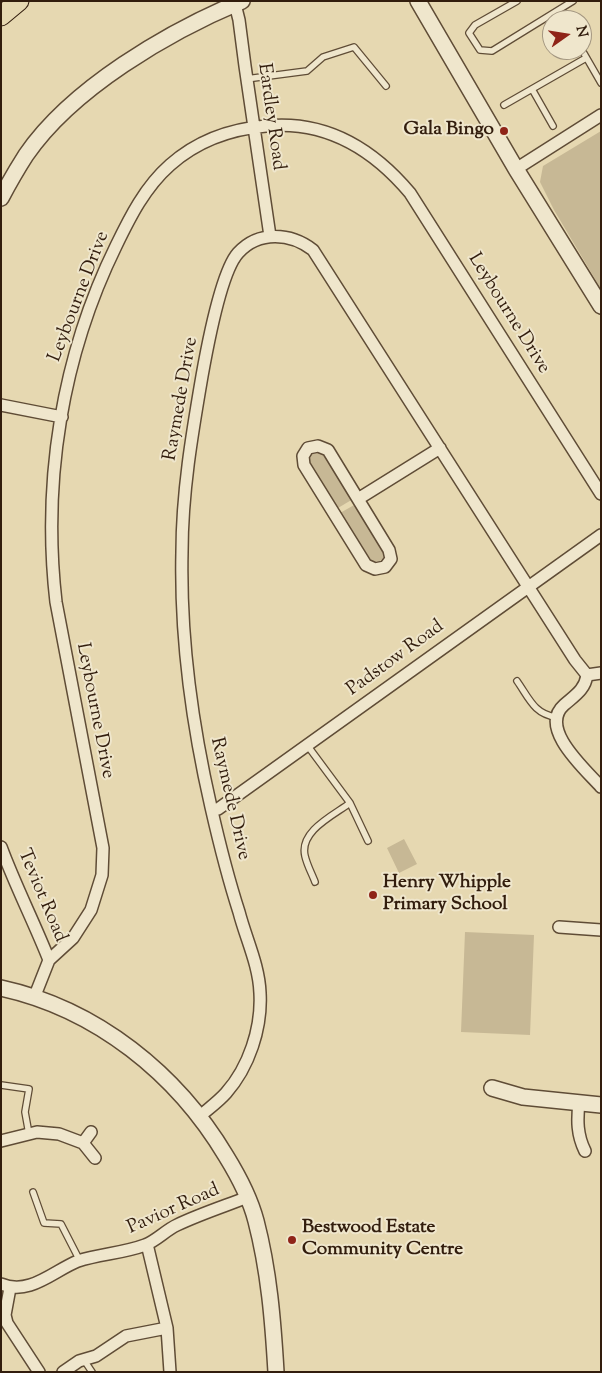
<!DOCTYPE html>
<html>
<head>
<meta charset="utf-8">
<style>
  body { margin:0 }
  #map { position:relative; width:602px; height:1373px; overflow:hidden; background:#e6d8b1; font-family:"Sorts Mill Goudy",serif }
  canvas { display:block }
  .frame { position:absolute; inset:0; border:2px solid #321d0d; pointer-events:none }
  .north { position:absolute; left:542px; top:10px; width:50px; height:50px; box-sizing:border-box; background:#efe6cc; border:1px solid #a39680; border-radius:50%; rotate:77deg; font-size:14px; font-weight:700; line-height:20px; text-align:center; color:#321d0d }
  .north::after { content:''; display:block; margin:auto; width:18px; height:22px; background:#8f2418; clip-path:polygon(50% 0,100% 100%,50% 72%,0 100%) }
</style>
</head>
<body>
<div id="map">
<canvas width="602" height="1373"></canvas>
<div class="frame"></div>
<div class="north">N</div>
</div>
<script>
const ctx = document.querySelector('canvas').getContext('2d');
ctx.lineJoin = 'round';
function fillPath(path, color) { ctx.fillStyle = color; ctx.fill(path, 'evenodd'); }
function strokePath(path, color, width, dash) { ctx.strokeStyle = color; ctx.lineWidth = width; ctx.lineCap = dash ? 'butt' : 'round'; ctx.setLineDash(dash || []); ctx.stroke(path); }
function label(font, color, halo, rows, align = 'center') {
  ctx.font = font + ' "Sorts Mill Goudy",serif'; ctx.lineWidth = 4; ctx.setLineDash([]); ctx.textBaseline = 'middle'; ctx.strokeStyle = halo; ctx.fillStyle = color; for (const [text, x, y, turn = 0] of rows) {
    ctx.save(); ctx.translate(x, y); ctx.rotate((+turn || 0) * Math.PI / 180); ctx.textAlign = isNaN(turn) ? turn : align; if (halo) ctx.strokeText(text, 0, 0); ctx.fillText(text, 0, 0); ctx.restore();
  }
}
fillPath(new Path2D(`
  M601 131V289L554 210 540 182 543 166Z
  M321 450 325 454 353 499 338 508 307 459 313 452Z
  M356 504 384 550V557L379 562 372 561 364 554 340 513Z
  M404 839 417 864 399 873 387 848Z
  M465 932 534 935 530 1035 461 1032Z`), '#c7b895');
const service = new Path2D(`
  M517 1 475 25 469 33 480 50 492 51 573 1
  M582 50 601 83
  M246 79 307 71 323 57 354 47 386 86
  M532 89 553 126
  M504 105 586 58
  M517 681C529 698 534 714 556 717
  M307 745 350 803C334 815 299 831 305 856 307 865 312 874 315 882
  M350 803 368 841
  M1 1085 29 1089 25 1112 29 1134
  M33 1192 44 1223 61 1224 80 1261
  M84 1360 92 1372`);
const minor = new Path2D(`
  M235 4 239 20 245 66 270 236
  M516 169 601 115
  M1 405 62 417
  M318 446 328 450 389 550 391 559 385 567 375 569 366 565 304 465 303 456 308 448Z
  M358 499 440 448
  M587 675C585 690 574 696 564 705 538 728 585 769 601 787
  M587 675 601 673
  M212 810 218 809 601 535
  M1 847C15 885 34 922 49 960
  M559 927 601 930
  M34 998 49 960 73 938 91 910 102 875 103 848 56 602C42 481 62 356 116 246 130 217 145 187 170 165 197 141 231 129 266 126 326 120 373 149 410 193L601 494
  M579 1103C577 1120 577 1135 585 1151
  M200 1116C208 1109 218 1102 226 1093 249 1067 262 1028 260 993 259 965 246 939 239 912 228 878 219 842 211 807 192 724 180 638 182 552 182 493 192 434 202 376 207 348 221 272 238 253 259 230 291 233 313 250L575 660 587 675
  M1 1141 37 1132 59 1134 83 1143 95 1158
  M83 1143 91 1132
  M147 1244 167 1328 170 1372
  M1 1284C30 1296 53 1271 78 1261 100 1254 124 1253 145 1245 156 1241 166 1230 177 1225 200 1214 225 1206 248 1197
  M10 1288 5 1315 7 1323 39 1372
  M63 1372 79 1361 96 1356 126 1336 167 1328`);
const tertiary = new Path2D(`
  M418 1 516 169 601 306
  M1 198C9 183 17 169 26 155 72 88 168 32 242 1
  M1 988C97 1009 177 1074 226 1156 239 1177 250 1198 256 1221 269 1271 273 1321 276 1372
  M492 1088 523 1097 601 1105`);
const primary = new Path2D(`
  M1 16 19 1`);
strokePath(service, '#5f4c36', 8);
strokePath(minor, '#5f4c36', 14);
strokePath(tertiary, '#5f4c36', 18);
strokePath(primary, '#321d0d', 21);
strokePath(service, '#efe6cc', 5.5);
strokePath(minor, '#efe6cc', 11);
strokePath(tertiary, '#efe6cc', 15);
strokePath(primary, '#e6d8b1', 19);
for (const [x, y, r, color] of [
  [504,131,5,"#8f2418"],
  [373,895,5,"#8f2418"],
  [292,1240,5,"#8f2418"]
]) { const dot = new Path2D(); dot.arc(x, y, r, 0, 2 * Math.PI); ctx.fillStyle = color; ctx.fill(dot); strokePath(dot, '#efe6cc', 2); }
label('19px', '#321d0d', '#efe6cc', [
  ["Eardley Road",270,117,82],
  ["Leybourne Drive",80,297,-69],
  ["Leybourne Drive",508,314,58],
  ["Raymede Drive",182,399,-80],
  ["Padstow Road",396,659,-36],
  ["Leybourne Drive",94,711,79],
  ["Raymede Drive",229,799,77],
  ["Teviot Road",41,896,67],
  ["Pavior Road",174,1210,-24]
]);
label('bold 19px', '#321d0d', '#efe6cc', [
  ["Gala Bingo",494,131,"right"],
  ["Henry Whipple",383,884],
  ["Primary School",383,906],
  ["Bestwood Estate",302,1229],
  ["Community Centre",302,1251]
], 'left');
</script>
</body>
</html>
